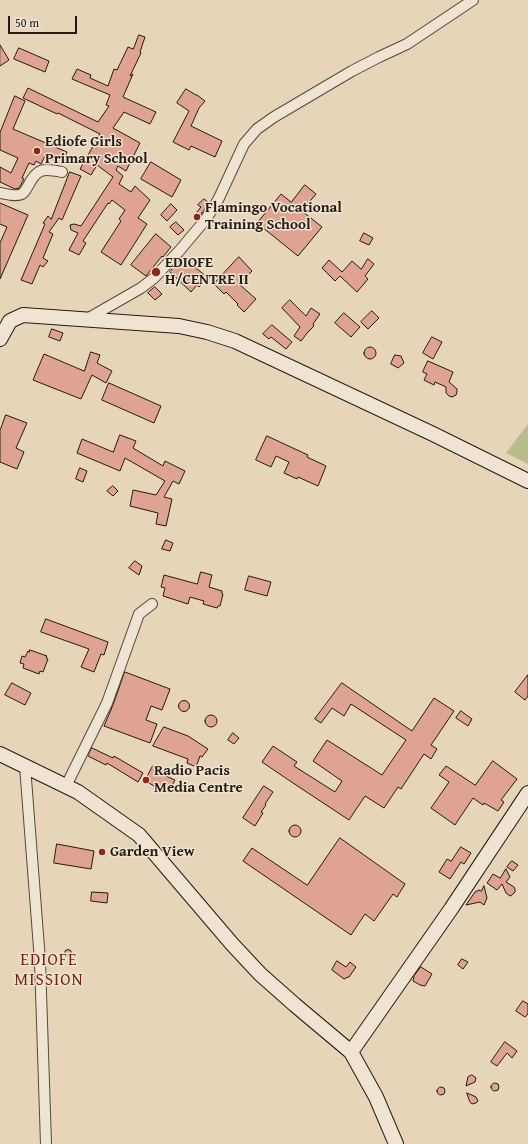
<!DOCTYPE html>
<html>
<head>
<meta charset="utf-8">
<style>
  body { margin:0 }
  #map { position:relative; width:528px; height:1144px; overflow:hidden; background:#e7d5ba; font-family:"Gentium Book Plus",serif }
  canvas { display:block }
  .scale { position:absolute; left:8px; top:16px; width:69px; height:18px; box-sizing:border-box; border:2px solid #271913; border-top:0; padding-left:5px; font-size:12px; line-height:14px; white-space:nowrap; color:#271913; -webkit-text-stroke:3px #efe4d2; paint-order:stroke }
</style>
</head>
<body>
<div id="map">
<canvas width="528" height="1144"></canvas>
<div class="scale">50 m</div>
</div>
<script>
const ctx = document.querySelector('canvas').getContext('2d');
ctx.lineJoin = 'round';
function fillPath(path, color) { ctx.fillStyle = color; ctx.fill(path, 'evenodd'); }
function strokePath(path, color, width, dash) { ctx.strokeStyle = color; ctx.lineWidth = width; ctx.lineCap = dash ? 'butt' : 'round'; ctx.setLineDash(dash || []); ctx.stroke(path); }
function label(font, color, halo, rows, align = 'center') {
  ctx.font = font + ' "Gentium Book Plus",serif'; ctx.lineWidth = 3; ctx.setLineDash([]); ctx.textBaseline = 'middle'; ctx.strokeStyle = halo; ctx.fillStyle = color; for (const [text, x, y, turn = 0] of rows) {
    ctx.save(); ctx.translate(x, y); ctx.rotate((+turn || 0) * Math.PI / 180); ctx.textAlign = isNaN(turn) ? turn : align; if (halo) ctx.strokeText(text, 0, 0); ctx.fillText(text, 0, 0); ctx.restore();
  }
}
fillPath(new Path2D(`
  M528 424V464L506 453Z`), '#b9bc8d');
const building = new Path2D(`
  M139 35 145 37 140 52 141 53 130 76 133 74 123 97 156 112 150 124 124 112 113 128 140 143 126 171 118 166 116 170 123 176 119 184 131 192 135 186 150 200 138 218 147 224 121 265 101 252 121 221 119 219 125 210 112 200 109 204 108 203 83 241 86 243 79 255 69 250 78 233 71 230 70 225 74 224 81 226 113 177 97 165 91 175 80 169 100 134 58 113 57 114 23 98 28 88 98 122 109 106 106 105 110 95 72 79 77 69 91 75 90 78 108 86 114 69 117 70 128 47 133 49Z
  M0 45 9 60 0 66Z
  M19 48 49 61 45 72 14 59Z
  M186 89 196 95H197L205 101 199 108 191 126 222 141 215 157 191 146 189 150 173 142 189 111 177 103Z
  M15 96 25 101 13 129 67 152 62 164 45 156 41 164 36 161 34 165 29 163 22 178 24 179 19 188 15 189 0 182V167L11 173 18 158 0 150V133Z
  M151 162 181 180 172 197 141 179Z
  M70 172 81 176 62 220 59 218 49 232 53 234 43 258 48 261 43 267 40 265 32 284 21 280 45 224 43 223 48 216 51 219Z
  M305 185 316 194 302 211 322 227 298 256 257 223 281 194 291 202Z
  M204 199 209 203 197 220 193 217 201 207 198 205Z
  M0 203 28 215 0 279V243L7 227 0 224Z
  M171 204 177 210 167 221 161 215Z
  M176 222 184 230 178 235 170 227Z
  M364 233 373 238 369 245 360 241Z
  M156 234 171 247 163 257 162 256 146 276 131 265Z
  M183 257 208 278 199 287 197 285 191 292 170 272Z
  M239 257 252 271 239 284 256 299 244 312 237 305 238 304 226 292 224 294 214 284Z
  M368 259 374 264 365 276 368 279 357 292 340 276 335 281 322 268 329 260 342 272 352 261 361 269Z
  M155 287 162 294 155 300 148 293Z
  M290 300 306 316 311 308 320 314 313 324 314 326 308 332 301 341 294 336 300 327 282 308Z
  M372 311 379 318 368 329 361 322Z
  M344 313 360 327 351 337 335 323Z
  M272 325 292 342 286 349 271 337 269 339 263 334Z
  M52 329 63 333 60 341 49 337Z
  M432 337 442 342 433 359 423 353Z
  M364 353a6 6 0 1 1 12 0a6 6 0 1 1-12 0Z
  M91 352 100 355 97 363 112 371 106 383 92 375 81 399 33 380 44 354 84 371Z
  M395 355 401 356 404 363 398 368 391 364Z
  M428 361 453 372 449 382 457 389V392L456 395 452 397 449 396 446 393V387L435 382 434 385 424 380 427 374 423 372Z
  M109 383 161 406 154 423 102 400Z
  M6 415 27 423 16 448 24 452 17 469 0 462V431Z
  M120 435 136 441 133 448 163 466 165 461 185 471 179 484 173 481 164 497 172 499 166 526 156 524 158 513 130 506 133 490 156 495 165 481 125 458 120 471 77 453 82 439 113 452Z
  M267 436 308 455 307 457 326 466 318 486 298 477 297 479 284 473 289 462 276 456 271 467 256 460Z
  M80 468 87 471 83 482 76 479Z
  M113 486 118 491 113 496 107 491Z
  M166 540 173 543 170 551 162 549Z
  M135 561 142 566 139 575 129 568Z
  M201 572 212 575 209 587 222 591V594H223L220 606H218L217 608 203 604 204 601 190 597 188 604 163 596 165 588 161 587 164 575 197 584Z
  M249 576 271 582 267 596 245 590Z
  M46 619 108 642 104 655 101 654 94 672 81 667 89 649 41 632Z
  M30 650 47 656 46 658 48 659 43 672 40 671 39 674 23 668 24 664 20 663 22 656 25 657 28 651 29 652Z
  M125 672 170 689 162 710 151 706 146 720 157 724 150 743 104 726 113 705Z
  M528 675V696L525 700 515 692Z
  M12 683 31 693 25 705 5 695Z
  M342 683 412 731 434 698 454 711 431 745 437 749 431 759 424 754 401 789 398 787 384 808 365 796 349 820 293 783 262 762 273 746 297 762 294 766 335 792 342 781 313 761 327 740 382 775 406 740 351 704 344 716 332 708 321 723 315 719Z
  M178.5 706a5.5 5.5 0 1 1 11 0a5.5 5.5 0 1 1-11 0Z
  M461 711 472 719 468 726 456 718Z
  M205 721a6 6 0 1 1 12 0a6 6 0 1 1-12 0Z
  M164 727 188 736 208 749 202 757 200 756 196 767 187 763 188 759 153 746Z
  M233 733 239 738 234 744 228 740Z
  M92 748 113 758 114 756 143 773 138 782 107 763 106 765 88 756Z
  M493 761 517 779 501 800 504 802 498 811 484 803 483 805 473 798 455 825 431 808 449 782 439 775 446 766 475 785Z
  M153 766 167 774 166 776 175 780 169 791 161 787 160 789 145 781Z
  M264 786 273 792 265 804 266 805 261 812 263 813 255 826 243 818Z
  M289 831a6 6 0 1 1 12 0a6 6 0 1 1-12 0Z
  M340 838 405 884 397 897 393 894 374 921 365 914 351 935 243 861 252 848 307 885Z
  M57 844 94 851 91 869 54 863Z
  M461 847 471 853 464 864 461 862 450 879 439 872 447 859 451 861Z
  M512 861 518 865 513 871 507 867Z
  M506 869 510 877 506 882 514 887 515 889V892L512 895 510 896 506 893 502 884 497 890 487 883 493 874 500 878Z
  M484 886 487 898 484 905 480 902 466 905 475 892 479 890 481 891Z
  M92 892 108 893 107 903 91 901Z
  M64.5 953a3.5 3.5 0 1 1 7 0a3.5 3.5 0 1 1-7 0Z
  M462 959 468 962 463 969 458 965Z
  M337 961 346 967 350 962 356 967 349 977H348L344 979 332 970Z
  M421 967 432 974 425 986 420 985 413 981 414 976Z
  M523 1001 528 1004V1014L525 1017 516 1011Z
  M505 1042 517 1051 512 1058 507 1053 497 1066 491 1062Z
  M472 1075 476 1078 475 1082 466 1086 468 1077Z
  M491 1087a4 4 0 1 1 8 0a4 4 0 1 1-8 0Z
  M437 1091a4 4 0 1 1 8 0a4 4 0 1 1-8 0Z
  M467 1093 476 1097 478 1101 476 1103 472 1104 470 1102Z`);
fillPath(building, '#dea391');
strokePath(building, '#271913', 1);
const street = new Path2D(`
  M0 193C6 194 17 197 22 194 25 192 26 189 28 186 37 168 43 168 62 172
  M87 319 141 288 154 278 180 250 206 219 218 200 244 144 257 129 274 117 352 71 379 57 407 44 473 0
  M25 766 40 961 46 1144
  M66 786 107 703 139 614 152 604`);
const secondary = new Path2D(`
  M0 339 10 321 23 315 179 326 207 332 235 341 433 434 528 481
  M0 754 78 792 139 835 232 944 260 974 295 1005 351 1052 376 1097 396 1144
  M351 1052 451 909 528 793`);
strokePath(street, '#57483d', 12);
strokePath(secondary, '#271913', 16);
strokePath(street, '#efe4d2', 10);
strokePath(secondary, '#efe4d2', 14);
for (const [x, y, r, color] of [
  [37,151,4,"#8f2418"],
  [197,217,4,"#8f2418"],
  [156,272,5,"#8f2418"],
  [146,780,4,"#8f2418"],
  [102,852,4,"#8f2418"]
]) { const dot = new Path2D(); dot.arc(x, y, r, 0, 2 * Math.PI); ctx.fillStyle = color; ctx.fill(dot); strokePath(dot, '#efe4d2', 1.5); }
label('bold 15px', '#271913', '#efe4d2', [
  ["Ediofe Girls",45,142],
  ["Primary School",45,159],
  ["Flamingo Vocational",205,208],
  ["Training School",205,225],
  ["EDIOFE",165,263],
  ["H/CENTRE II",165,280],
  ["Radio Pacis",154,771],
  ["Media Centre",154,788],
  ["Garden View",110,852]
], 'left');
ctx.letterSpacing = '1px';
label('17px', '#7a1f14', '#efe4d2', [
  ["EDIOFE",49,961],
  ["MISSION",49,981]
]);
ctx.letterSpacing = '0px';
</script>
</body>
</html>
